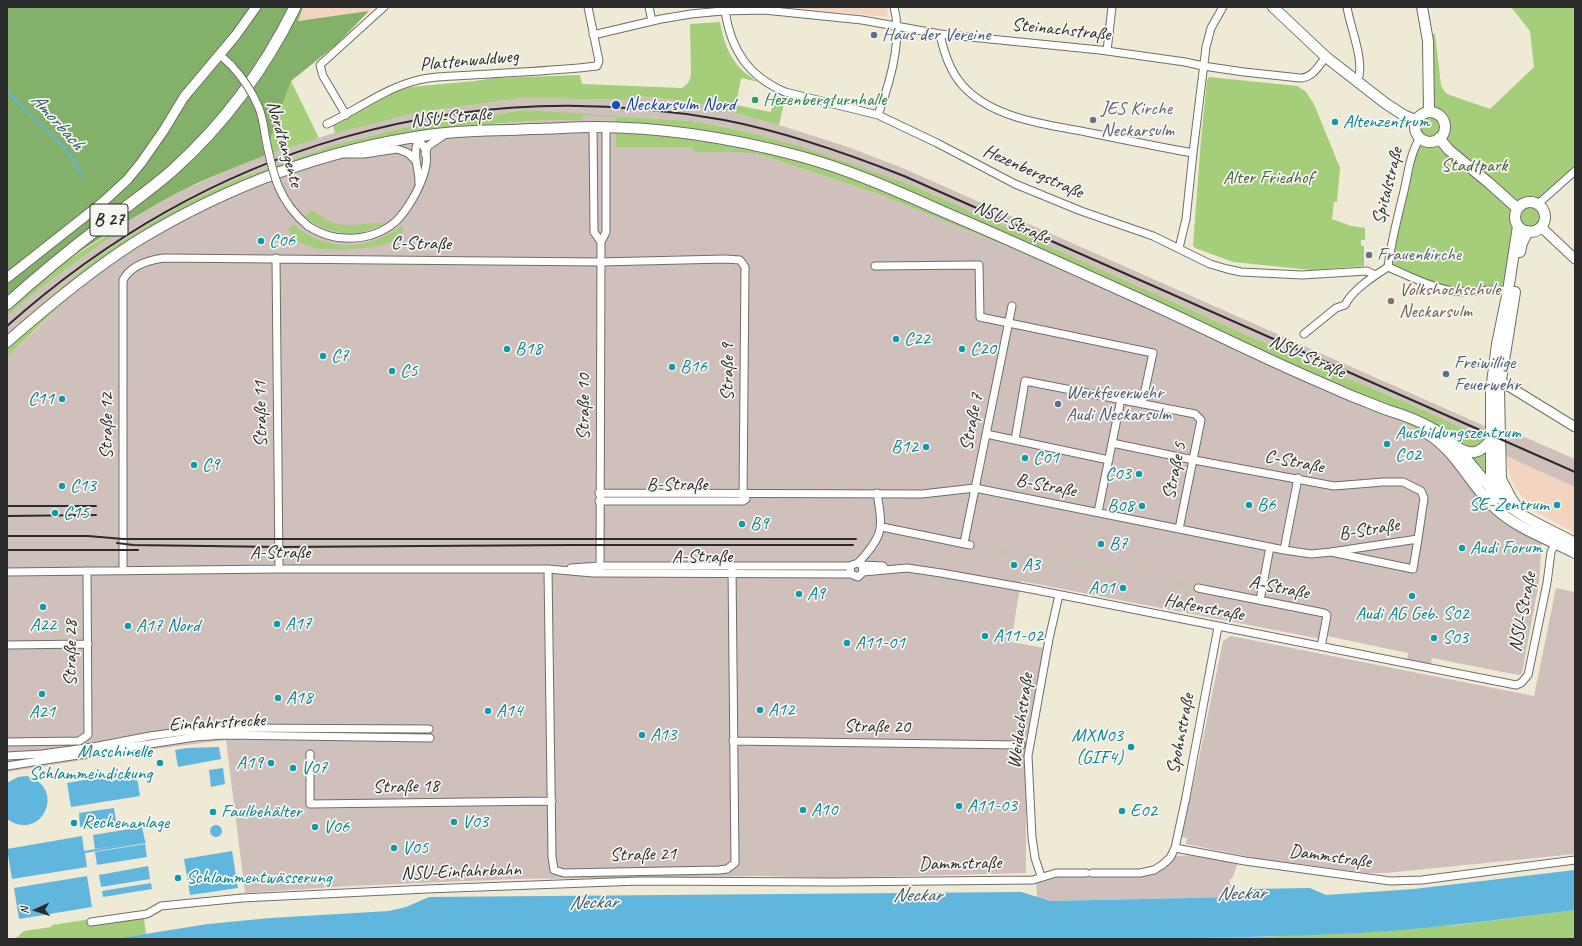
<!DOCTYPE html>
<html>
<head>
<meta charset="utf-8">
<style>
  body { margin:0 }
  #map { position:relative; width:1582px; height:946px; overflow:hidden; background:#efead5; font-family:Caveat,sans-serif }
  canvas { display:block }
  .frame { position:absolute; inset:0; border:8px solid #2b2b2b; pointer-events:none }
  .north { position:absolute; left:16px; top:890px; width:40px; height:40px; -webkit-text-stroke:3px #f6f6f2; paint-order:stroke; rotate:267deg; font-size:11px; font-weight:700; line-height:16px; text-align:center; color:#2b2b2b }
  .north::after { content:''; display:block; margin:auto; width:14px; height:18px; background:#2b2b2b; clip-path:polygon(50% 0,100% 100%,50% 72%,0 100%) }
</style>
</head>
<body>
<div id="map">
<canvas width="1582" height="946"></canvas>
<div class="frame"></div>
<div class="north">N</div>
</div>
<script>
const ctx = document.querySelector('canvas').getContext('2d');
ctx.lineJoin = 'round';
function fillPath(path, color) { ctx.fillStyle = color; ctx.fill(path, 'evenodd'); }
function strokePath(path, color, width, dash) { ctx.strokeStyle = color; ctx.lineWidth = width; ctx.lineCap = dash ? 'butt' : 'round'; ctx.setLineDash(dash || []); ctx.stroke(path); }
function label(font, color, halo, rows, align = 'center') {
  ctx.font = font + ' Caveat,sans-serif'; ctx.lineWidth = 3.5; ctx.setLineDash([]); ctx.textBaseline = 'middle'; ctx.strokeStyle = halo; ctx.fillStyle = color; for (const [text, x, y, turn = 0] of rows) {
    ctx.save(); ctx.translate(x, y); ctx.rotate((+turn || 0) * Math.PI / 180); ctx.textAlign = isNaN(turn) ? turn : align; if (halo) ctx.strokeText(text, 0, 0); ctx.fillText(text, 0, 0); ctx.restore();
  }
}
fillPath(new Path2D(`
  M303 7H373L369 11 298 21Z
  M788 7H888L887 17Z
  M1506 456 1575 487V533L1532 510 1513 484 1508 468Z`), '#f3d4bf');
fillPath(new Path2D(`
  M637 96 693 102 779 125 848 147 905 169 1496 431 1504 428 1575 459V487L1506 456 1487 439 1414 406 1272 346 912 185 801 146 735 129 692 121 617 116 676 146 692 147 694 152H738L761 155 878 194 1159 308 1392 415 1438 445 1486 500 1491 513 1542 541 1539 582 1522 673 1520 675 1513 674 1432 658 1431 665 1407 660 1408 653 1346 640 1322 635 1321 639 1316 638 1021 581 1011 642 1045 648 1028 738H1026V873L829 878 764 876 515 879 351 886 245 893 226 740 147 750 7 772V357L37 329 89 276 134 239 192 204 250 181 463 127 545 120H581L582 115 523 110 402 128 333 145 239 178 182 204 118 243 87 265 7 334V316L37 291 116 233 120 232 122 226 127 222 177 193 235 167 264 156 346 129 415 113 522 98 635 100Z
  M1556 588 1575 592V854L1386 873H1368L1255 858 1186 844 1187 838 1181 837 1198 763 1223 641 1231 636 1534 696Z
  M1199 855 1238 862 1233 877 1229 880 1233 892 1237 897 1051 901 1037 897 1036 883 1056 876 1157 872 1165 868 1175 856Z`), '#cfc0bb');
fillPath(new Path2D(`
  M1511 7H1575V166L1534 205 1525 204 1517 208C1513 215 1513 220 1515 228L1505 285C1489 287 1472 290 1456 288 1433 286 1412 274 1391 266L1392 253 1417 149 1423 133C1419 126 1421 120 1428 117L1431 35 1435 34 1441 85 1444 91 1447 94 1490 109 1534 67 1530 31Z
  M720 22C725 49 734 69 759 82L741 78 736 105 771 112 774 94 785 99 779 125 693 102 637 96 635 100 522 98 415 113 335 133 333 125 345 120 390 93 410 87 475 81 493 78 580 75 582 84 682 88C688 84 690 81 691 74L690 24Z
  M1209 77 1297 86 1305 91 1314 104 1340 168 1337 202H1334L1332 219 1351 226 1365 228V240H1361V246H1364V266L1312 270 1233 262 1195 248 1193 245 1201 140 1207 80Z
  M291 81 319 138 264 156Z
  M524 110 692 121 735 129 801 146 912 185 1272 346 1414 406 1487 439 1486 500 1476 481 1424 435 1392 415 1159 308 878 194 761 155 738 152H694L692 147H616V117L582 115V120H545L492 124 416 133 250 181 192 204 134 239 105 262 7 357V334L87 265 118 243 182 204 239 178 333 145 402 128Z
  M1520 217a10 10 0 1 1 20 0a10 10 0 1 1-20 0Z
  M311 210C321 216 331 224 343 225 357 226 371 222 385 223 355 239 333 236 305 217Z
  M294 225C300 229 306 235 312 237 345 252 375 246 403 225 407 252 337 250 321 249 313 248 304 244 297 241 292 238 290 233 288 228Z
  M122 226 120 232 116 233 37 291 7 316V302L20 290Z
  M1575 910V939H1124L1263 937 1458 925Z
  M143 911 146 934 114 939H15L24 931 51 927 52 925Z`), '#a4ce7a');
fillPath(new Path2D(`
  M7 7H303L298 21 369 11 337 44 291 81 264 156C234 167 205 179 177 193 123 222 72 257 20 290L7 302Z`), '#83b16a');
fillPath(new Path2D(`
  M219 747 221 759 178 767 175 750 187 748Z
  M223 768 225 784 211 787 209 770Z
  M136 771 140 796 71 807 67 783Z
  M27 776C68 789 41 843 7 819V783L18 777Z
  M114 808 116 821 80 827 79 813Z
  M210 831a6 6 0 1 1 12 0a6 6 0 1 1-12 0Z
  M142 827 145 841 95 849 93 835Z
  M82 836 84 851 145 841 146 843 85 853 87 867 12 879 7 849Z
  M145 844 147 857 97 865 95 852Z
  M232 851 238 888 190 895 184 859Z
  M148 866 150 879 101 887 99 875Z
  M1575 870V910C1503 919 1431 929 1358 933 1280 937 1202 938 1124 939H114L208 924 270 918 389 911 406 907 429 897 1021 892 1051 901 1237 897 1251 889 1310 888 1326 895 1414 889Z
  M87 876 92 907 19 919 14 888Z
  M151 883 152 889 103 897 102 891Z`), '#61b6dd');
strokePath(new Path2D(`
  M7 89 11 96 65 148 83 176`), '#61b6dd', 2);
strokePath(new Path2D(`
  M970 545 1198 588`), '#c8c4b3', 7, [7, 3.5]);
const minor = new Path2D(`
  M649 7 652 21
  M1347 7C1350 27 1365 61 1358 80
  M725 11C731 50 748 76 785 92L878 115 937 143 1015 184 1081 211 1153 236 1210 264 1227 269 1241 272 1302 275 1367 271 1375 275
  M940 34C944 54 952 76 967 90 998 120 1051 125 1091 133 1125 140 1159 147 1193 153
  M593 35 661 19 691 14 722 11 764 10 862 20 940 34 1100 50 1185 62 1203 66 1244 72 1300 78C1313 78 1318 66 1326 57
  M1107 51 1112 7
  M220 55 231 65
  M346 115 323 76 320 65 384 7
  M878 115C890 83 903 40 894 7
  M327 124C355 111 381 91 411 82 431 76 452 76 472 75 514 72 556 71 597 66L599 61 588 7
  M593 127 594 232 601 242
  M346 154H364L397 149 408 153 415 160
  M425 154 428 146 444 135
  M419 183C419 167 412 157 418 140L421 138
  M1538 204 1575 171
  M308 226C319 233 331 238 345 238 363 239 380 234 394 223 410 210 447 147 412 139
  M1179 248 1186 219 1193 153 1206 47 1211 28 1223 7
  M276 258 279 569
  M875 266 979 265 980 317 1153 353 1142 404
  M1388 267C1409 276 1430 287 1452 291 1471 294 1490 287 1508 291L1509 293
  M1388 267C1391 242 1398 216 1404 191 1408 174 1410 153 1420 138
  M1304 334 1336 308 1345 305C1352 290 1374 276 1388 267
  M986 434 1109 460
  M1015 440 1025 381 1195 414 1201 420 1179 529
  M1112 443 1194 460 1334 486 1383 482H1403L1421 491 1424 498 1418 539
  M599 493 922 494 975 488 1284 550 1311 554 1331 552 1413 569 1418 539 1331 552
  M599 501H743L746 499
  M1098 512 1121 399
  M882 527 970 545
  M964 543 1012 306
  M1284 550 1298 478
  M858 563C884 535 883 529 877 493
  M862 565 883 566 885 569
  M571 568 600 566H851L850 568
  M548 569 552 857 554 870 564 873 719 870 727 869 735 863 732 566
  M123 571V280C131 265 149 260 164 258L600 262 725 259 740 260 745 267 743 501
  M7 572 279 569H548L593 573 851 574 858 577 863 572 862 565 858 563 852 565 850 568 851 574
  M863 572 907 568 941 573 1031 589 1516 685 1521 683 1528 675 1547 583 1551 552 1557 540
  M600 573 601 242 606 232V127
  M1198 588 1324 613 1327 615 1322 642
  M1260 600 1270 547
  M7 645 88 644
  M733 741 1021 745
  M7 742 79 741 88 735 87 571
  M310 754V804L552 801
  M7 756 42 754 93 747 150 736 194 730 223 728 429 729
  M7 766 195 737 224 735 430 738
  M1175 848 1245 861 1390 881 1422 880 1575 860
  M1092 873H1140L1154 870 1162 865 1170 858 1175 848 1186 797 1218 627
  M1041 876 1035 858 1032 837 1028 756 1049 639 1059 595
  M91 922 147 914 161 906 242 898 427 889 639 881 835 882 1033 880 1056 873H1086`);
const tertiary = new Path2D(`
  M1541 227 1575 259
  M7 278 102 203 127 180 141 163 164 130 184 97 236 35 256 7
  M1497 379 1575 427`);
const secondary = new Path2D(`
  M1273 7 1326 57 1385 103 1405 116 1416 120
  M1422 7 1428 41 1429 112
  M1415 127a15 15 0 1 1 30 0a15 15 0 1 1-30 0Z
  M1439 138 1449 150 1489 183 1517 208
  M1515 217a15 15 0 1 1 30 0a15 15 0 1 1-30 0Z
  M1520 252 1522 243 1528 231
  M7 342C48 306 91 270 137 241 227 186 324 150 428 135 463 130 498 131 532 129 552 129 573 127 593 127 661 127 732 138 799 156 848 169 897 191 944 212 1010 240 1076 270 1142 300 1200 326 1257 355 1315 380 1339 391 1363 401 1387 410 1404 415 1420 421 1435 430 1462 448 1478 476 1501 499 1522 519 1550 529 1575 543
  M1428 434C1457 452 1471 486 1495 508 1518 529 1548 539 1575 553
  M1457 447C1472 457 1481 452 1491 440
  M1501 479 1512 500 1518 508
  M1495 499 1500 489 1501 479 1499 392 1515 292
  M1491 504V391L1497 344 1508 291 1518 226`);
const trunk = new Path2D(`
  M7 304C39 275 71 249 105 223 128 205 153 188 174 169 225 123 265 68 295 7`);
strokePath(minor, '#706e66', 9);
strokePath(tertiary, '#706e66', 11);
strokePath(secondary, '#706e66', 12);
strokePath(trunk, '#706e66', 13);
strokePath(minor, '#fff', 7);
strokePath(tertiary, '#fff', 9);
strokePath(secondary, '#fff', 10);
strokePath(trunk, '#fff', 11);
strokePath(new Path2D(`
  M7 326C208 147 459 72 724 120 786 132 846 153 904 176L1575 472
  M7 506H96
  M7 516 96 515
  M7 536H88L123 539H856
  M117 543 133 545 279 547 572 545H853
  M7 550H138`), '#2b2b2b', 2);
const minorBridge = new Path2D(`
  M231 65C243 78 252 91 259 108 263 118 264 129 266 140 273 175 279 202 308 226`);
strokePath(minorBridge, '#706e66', 9, []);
strokePath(minorBridge, '#fff', 7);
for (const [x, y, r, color] of [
  [874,35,4,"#5c6f8a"],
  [755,100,4,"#2e9e5b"],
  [616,105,5,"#1a4fb4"],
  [1093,120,4,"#6b7280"],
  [1335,122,4,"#0f9aa8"],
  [261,241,4,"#0f9aa8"],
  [1369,255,4,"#6b7280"],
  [1391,301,4,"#8d6e63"],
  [896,339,4,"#0f9aa8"],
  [507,349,4,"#0f9aa8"],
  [962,349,4,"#0f9aa8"],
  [323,356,4,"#0f9aa8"],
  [672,367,4,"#0f9aa8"],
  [392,371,4,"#0f9aa8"],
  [1446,374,4,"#5c6f8a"],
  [62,399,4,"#0f9aa8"],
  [1058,404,4,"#5c6f8a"],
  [1387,444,4,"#0f9aa8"],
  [926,447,4,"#0f9aa8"],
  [1025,458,4,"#0f9aa8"],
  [194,465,4,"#0f9aa8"],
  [1139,474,4,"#0f9aa8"],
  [62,486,4,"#0f9aa8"],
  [1249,505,4,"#0f9aa8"],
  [1557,505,4,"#0f9aa8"],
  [1142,506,4,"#0f9aa8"],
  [55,513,4,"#0f9aa8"],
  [742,524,4,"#0f9aa8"],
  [1101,544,4,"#0f9aa8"],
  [1462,548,4,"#0f9aa8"],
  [1014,565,4,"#0f9aa8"],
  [1123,588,4,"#0f9aa8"],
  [799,594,4,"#0f9aa8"],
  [1412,596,4,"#0f9aa8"],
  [43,607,4,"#0f9aa8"],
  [277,624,4,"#0f9aa8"],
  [128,626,4,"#0f9aa8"],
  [985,636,4,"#0f9aa8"],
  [1434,638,4,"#0f9aa8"],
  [847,643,4,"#0f9aa8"],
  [42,694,4,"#0f9aa8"],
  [278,698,4,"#0f9aa8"],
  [760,710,4,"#0f9aa8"],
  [488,711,4,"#0f9aa8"],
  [642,735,4,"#0f9aa8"],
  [1131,747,4,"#0f9aa8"],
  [160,763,4,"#0f9aa8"],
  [271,763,4,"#0f9aa8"],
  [293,768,4,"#0f9aa8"],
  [959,806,4,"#0f9aa8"],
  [803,810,4,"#0f9aa8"],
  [1122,811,4,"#0f9aa8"],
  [213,812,4,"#0f9aa8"],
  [454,822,4,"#0f9aa8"],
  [74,823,4,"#0f9aa8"],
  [315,827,4,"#0f9aa8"],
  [394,848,4,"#0f9aa8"],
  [178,878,4,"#0f9aa8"]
]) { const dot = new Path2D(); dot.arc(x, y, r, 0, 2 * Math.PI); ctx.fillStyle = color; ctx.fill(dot); strokePath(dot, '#f6f6f2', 1.5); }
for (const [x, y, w] of [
  [109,220,38]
]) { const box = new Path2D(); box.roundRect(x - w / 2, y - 16, w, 32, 3); ctx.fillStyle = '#f6f6f2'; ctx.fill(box); strokePath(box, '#2b2b2b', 1); }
label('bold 18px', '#2b2b2b', null, [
  ["B 27",109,220]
]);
label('19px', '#2b2b2b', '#f6f6f2', [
  ["Steinachstraße",1061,30,6],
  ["Plattenwaldweg",469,61,-5],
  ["NSU-Straße",451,118,-5],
  ["Nordtangente",284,144,74],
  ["Hezenbergstraße",1033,172,24],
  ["Spitalstraße",1388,186,-76],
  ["NSU-Straße",1012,223,24],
  ["C-Straße",421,244,1],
  ["NSU-Straße",1307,357,24],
  ["Straße 9",728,372,-90],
  ["Straße 10",584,407,-90],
  ["Straße 11",261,414,-91],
  ["Straße 7",972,422,-79],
  ["Straße 12",107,426,-90],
  ["C-Straße",1294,462,11],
  ["Straße 5",1175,471,-78],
  ["B-Straße",677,485],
  ["B-Straße",1046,486,11],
  ["B-Straße",1369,530,-9],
  ["A-Straße",280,553],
  ["A-Straße",702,557],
  ["A-Straße",1279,588,11],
  ["Hafenstraße",1204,608,11],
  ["NSU-Straße",1523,612,-79],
  ["Straße 28",71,653,-90],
  ["Weidachstraße",1021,721,-82],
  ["Einfahrstrecke",217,723,-3],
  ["Straße 20",877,727,1],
  ["Spohnstraße",1181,734,-79],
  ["Straße 18",406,787,-1],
  ["Straße 21",643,855,-1],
  ["Dammstraße",1330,857,8],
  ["Dammstraße",960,864,-1],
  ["NSU-Einfahrbahn",461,872,-2]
]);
label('19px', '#4e5e75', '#f6f6f2', [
  ["Haus der Vereine",882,35],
  ["Freiwillige",1454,363],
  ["Feuerwehr",1454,385],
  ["Werkfeuerwehr",1066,393],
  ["Audi Neckarsulm",1066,415]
], 'left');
label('19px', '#27864d', '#f6f6f2', [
  ["Hezenbergturnhalle",763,100]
], 'left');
label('19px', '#164399', '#f6f6f2', [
  ["Neckarsulm Nord",625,105]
], 'left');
label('19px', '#5b616d', '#f6f6f2', [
  ["JES Kirche",1101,109],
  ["Neckarsulm",1101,131],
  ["Frauenkirche",1377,255]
], 'left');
label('19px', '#0d838f', '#f6f6f2', [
  ["Altenzentrum",1343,122],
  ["C06",269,241],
  ["C22",904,339],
  ["B18",515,349],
  ["C20",970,349],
  ["C7",331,356],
  ["B16",680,367],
  ["C5",400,371],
  ["C11",54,399,"right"],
  ["Ausbildungszentrum",1395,433],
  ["C02",1395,455],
  ["B12",918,447,"right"],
  ["C01",1033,458],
  ["C9",202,465],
  ["C03",1131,474,"right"],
  ["C13",70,486],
  ["B6",1257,505],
  ["SE-Zentrum",1549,505,"right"],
  ["B08",1134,506,"right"],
  ["C15",63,513],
  ["B9",750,524],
  ["B7",1109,544],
  ["Audi Forum",1470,548],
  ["A3",1022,565],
  ["A01",1115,588,"right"],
  ["A9",807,594],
  ["Audi AG Geb. S02",1412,614,"center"],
  ["A17",285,624],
  ["A22",43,625,"center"],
  ["A17 Nord",136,626],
  ["A11-02",993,636],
  ["S03",1442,638],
  ["A11-01",855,643],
  ["A18",286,698],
  ["A12",768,710],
  ["A14",496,711],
  ["A21",42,712,"center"],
  ["A13",650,735],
  ["MXN03",1123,736,"right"],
  ["(GIF4)",1123,758,"right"],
  ["Maschinelle",152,752,"right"],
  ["Schlammeindickung",152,774,"right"],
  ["A19",263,763,"right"],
  ["V07",301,768],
  ["A11-03",967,806],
  ["A10",811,810],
  ["E02",1130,811],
  ["Faulbehälter",221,812],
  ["V03",462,822],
  ["Rechenanlage",82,823],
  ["V06",323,827],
  ["V05",402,848],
  ["Schlammentwässerung",186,878]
], 'left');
label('19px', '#4f5c43', '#f6f6f2', [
  ["Stadtpark",1474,166],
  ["Alter Friedhof",1268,178]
]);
label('19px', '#785e54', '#f6f6f2', [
  ["Volkshochschule",1399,290],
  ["Neckarsulm",1399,312]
], 'left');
label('italic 20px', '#3e5c69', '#f6f6f2', [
  ["Amorbach",57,122,48],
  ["Neckar",1241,894,-1],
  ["Neckar",917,896],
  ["Neckar",593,903,-1]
]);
</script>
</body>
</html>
